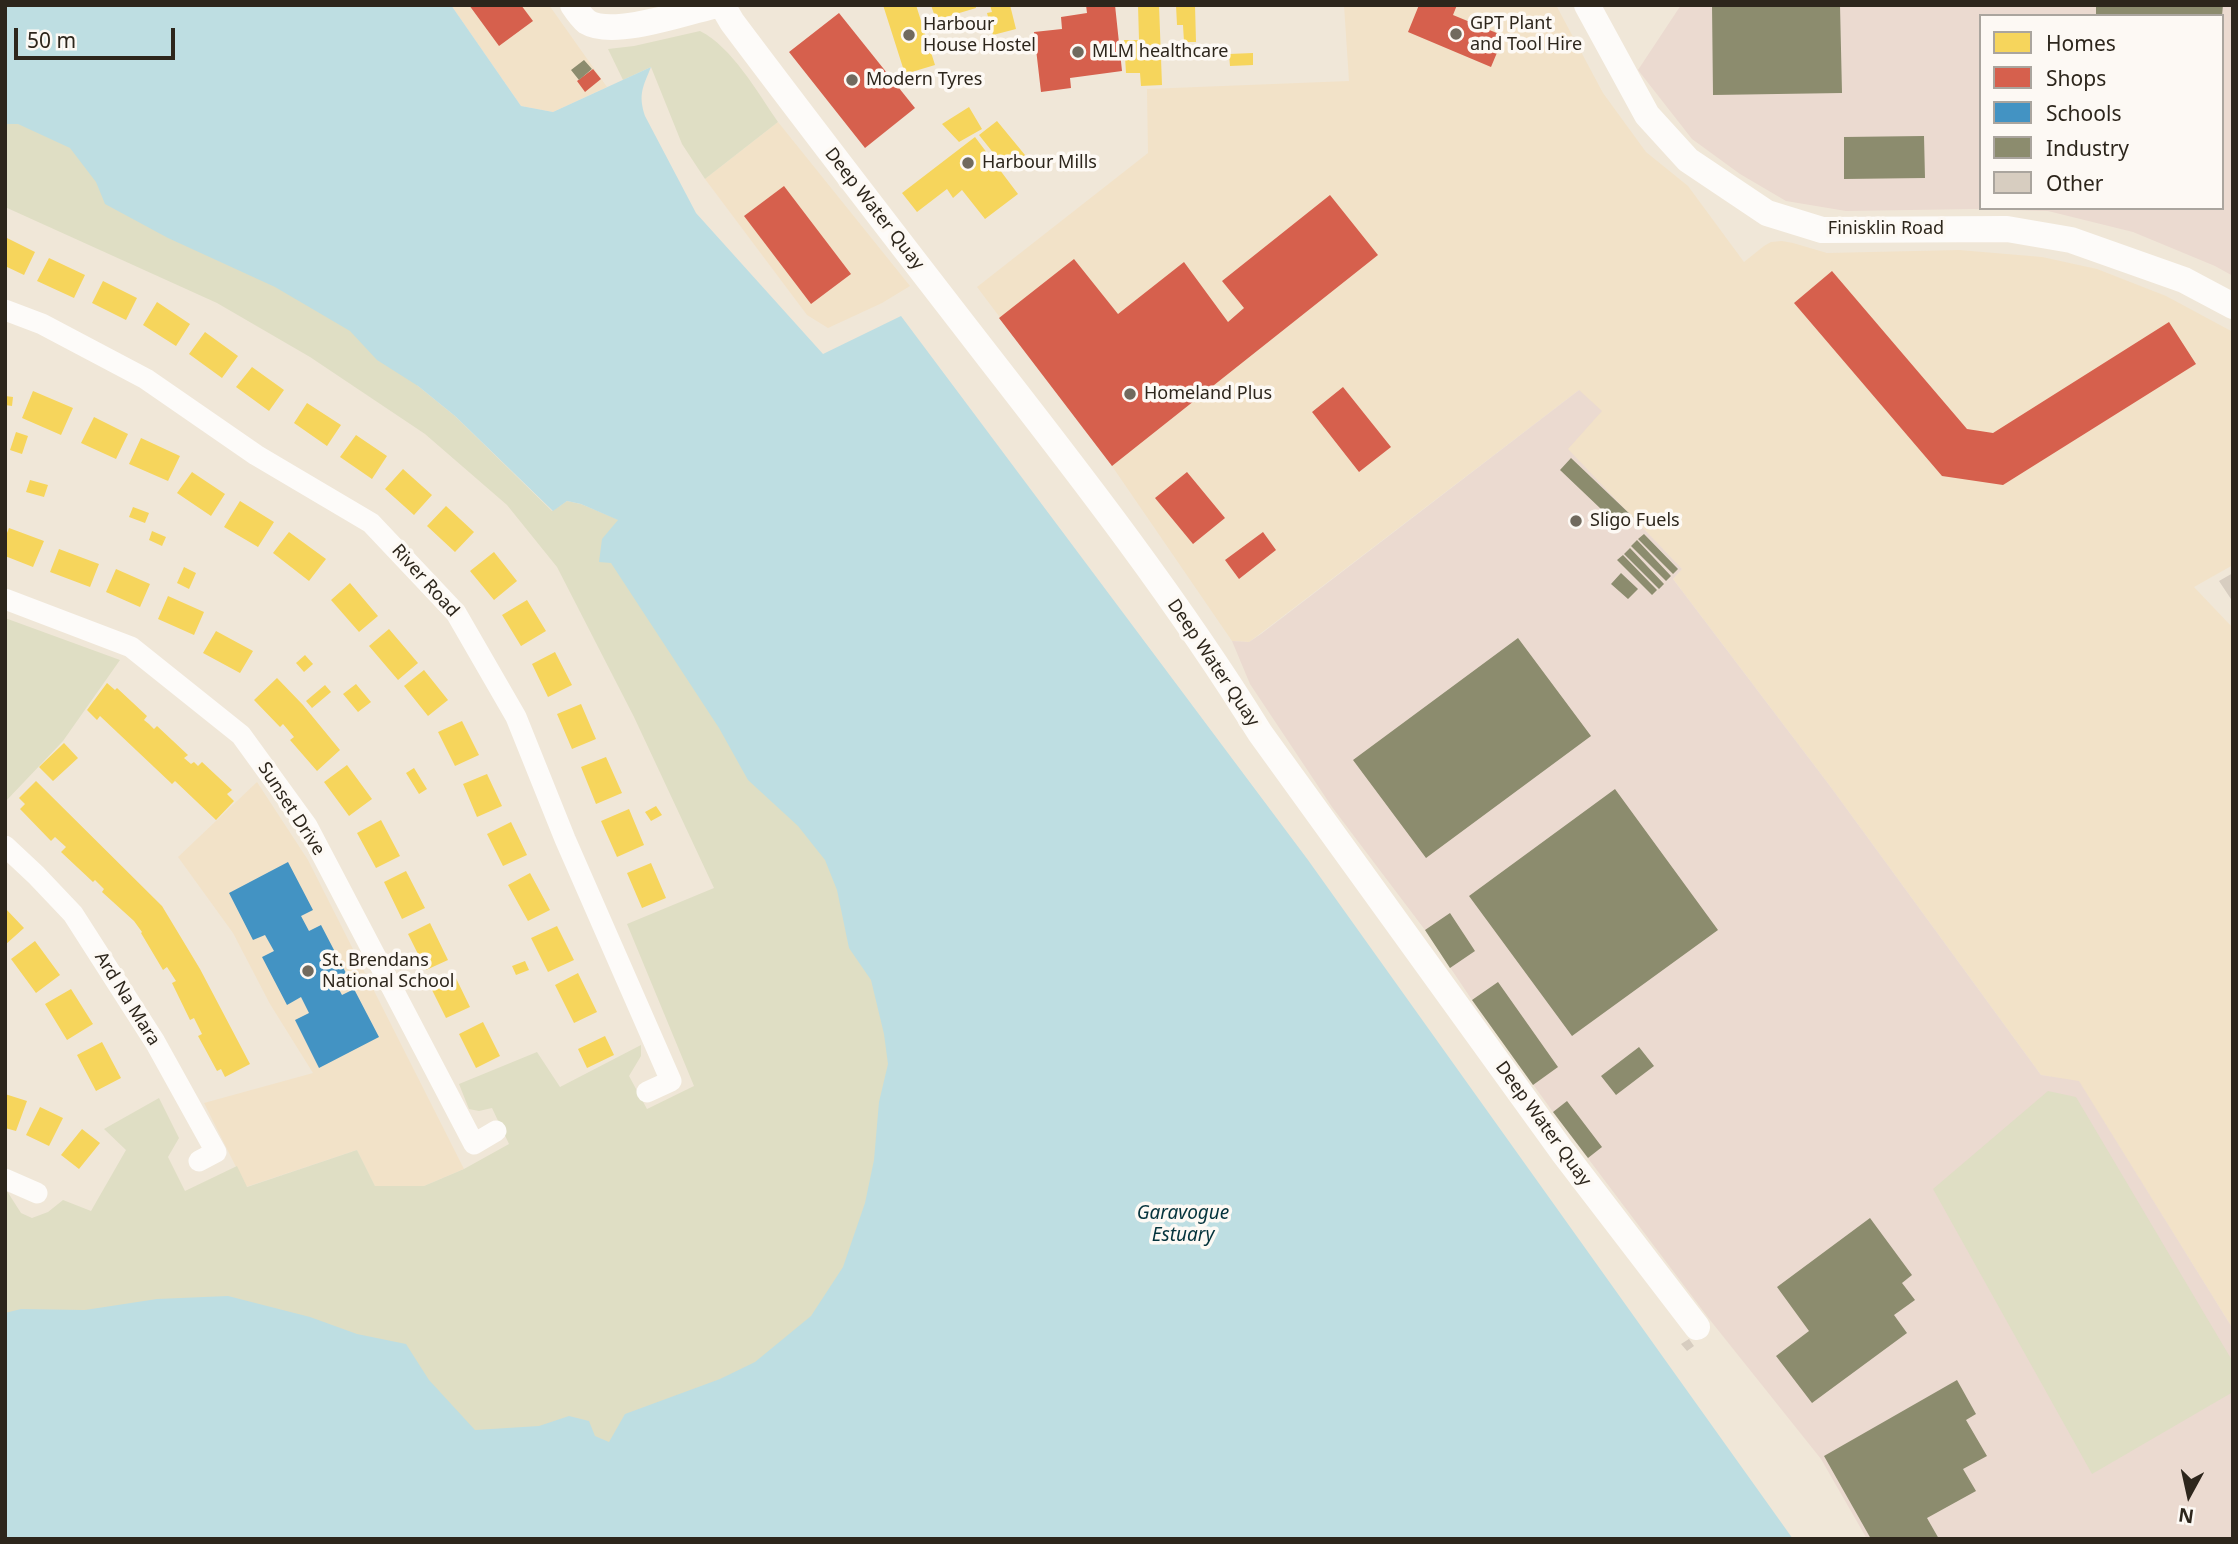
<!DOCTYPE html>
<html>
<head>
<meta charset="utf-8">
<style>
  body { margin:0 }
  #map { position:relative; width:2238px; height:1544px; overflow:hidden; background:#f0e7d8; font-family:"Noto Sans",sans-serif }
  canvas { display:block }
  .frame { position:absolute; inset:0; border:7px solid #2d261c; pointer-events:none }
  .legend { position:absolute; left:1979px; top:14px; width:245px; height:196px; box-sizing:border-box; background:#fdf9f4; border:2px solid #aaa59e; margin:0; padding:9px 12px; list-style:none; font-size:21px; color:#2d261c }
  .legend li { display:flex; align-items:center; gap:14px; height:35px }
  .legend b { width:35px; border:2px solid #aaa59e }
  .north { position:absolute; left:2154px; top:1460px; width:70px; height:70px; -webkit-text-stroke:5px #fdf9f4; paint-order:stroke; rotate:188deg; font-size:19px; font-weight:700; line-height:28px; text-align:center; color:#2d261c }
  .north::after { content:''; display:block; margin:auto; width:24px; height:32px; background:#2d261c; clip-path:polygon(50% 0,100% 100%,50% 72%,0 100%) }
  .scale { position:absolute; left:14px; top:28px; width:161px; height:32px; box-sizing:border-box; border:4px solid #2d261c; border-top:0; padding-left:9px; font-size:21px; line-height:24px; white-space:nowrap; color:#2d261c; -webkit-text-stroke:5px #fdf9f4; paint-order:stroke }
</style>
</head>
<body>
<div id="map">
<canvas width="2238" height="1544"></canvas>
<div class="frame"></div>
<ul class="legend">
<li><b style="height:19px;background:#f6d55c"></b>Homes</li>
<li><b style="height:19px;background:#d6604d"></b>Shops</li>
<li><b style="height:19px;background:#4393c3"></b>Schools</li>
<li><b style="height:19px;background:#8c8c6e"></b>Industry</li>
<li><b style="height:19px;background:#d7cdc0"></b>Other</li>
</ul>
<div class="north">N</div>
<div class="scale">50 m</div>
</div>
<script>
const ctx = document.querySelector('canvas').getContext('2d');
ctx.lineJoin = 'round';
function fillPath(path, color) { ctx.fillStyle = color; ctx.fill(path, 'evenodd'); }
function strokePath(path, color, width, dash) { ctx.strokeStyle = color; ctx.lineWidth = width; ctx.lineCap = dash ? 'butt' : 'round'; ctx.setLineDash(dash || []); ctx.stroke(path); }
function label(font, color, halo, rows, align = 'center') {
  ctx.font = font + ' "Noto Sans",sans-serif'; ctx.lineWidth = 7; ctx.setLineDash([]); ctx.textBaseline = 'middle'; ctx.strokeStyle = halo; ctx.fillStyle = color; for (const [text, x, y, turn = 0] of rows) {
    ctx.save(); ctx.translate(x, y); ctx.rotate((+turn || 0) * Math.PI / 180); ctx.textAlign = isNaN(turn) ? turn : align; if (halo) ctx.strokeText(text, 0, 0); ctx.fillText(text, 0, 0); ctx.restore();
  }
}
fillPath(new Path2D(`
  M451 5H549L607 87 553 112 521 106Z
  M1344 5H1556L1603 93 1646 152 1688 186 1744 262 1764 246 1771 242 1782 241 1793 243 1827 253 1959 250 2042 257 2097 269 2166 296 2233 332V565L2194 587 2233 628V1329L2079 1082 2041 1075 1830 786 1673 579 1682 569 1567 449 1579 390 1261 633 1249 642 1232 641 1112 466 977 287 1148 153 1147 89 1349 81Z
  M778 122 910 286 882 303 828 328 807 315 705 179Z
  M257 782 308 860 464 1169 424 1186H375L357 1150 246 1187 204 1103 313 1073 270 1004 233 933 178 857Z`), '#f2e2c8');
fillPath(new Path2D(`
  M1681 5H2233V276L2215 266 2133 232 2048 211 1974 209 1846 211 1786 201 1740 174 1692 139 1638 70ZM1981 16H2222V208H1981Z
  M1579 390 1602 411 1568 449 1682 569 1673 579 1830 786 2041 1075 2079 1081 2233 1329V1539H1867L1821 1459 1710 1320 1553 1112 1472 1000 1425 930 1332 807 1250 684 1232 641 1249 642 1261 634Z`), '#ebdad0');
fillPath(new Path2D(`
  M5 5H59L418 386 455 416 552 511 567 501 581 504 619 520 1395 1539H5V1188L21 1213 32 1218 48 1212 63 1200 91 1211 126 1150 104 1129 159 1098 179 1138 168 1157 185 1191 237 1166 247 1187 357 1150 375 1186H424L464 1169 509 1144 492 1108 479 1111 469 1109 459 1084 537 1052 560 1087 641 1045V1056L629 1076 647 1109 694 1086 627 924 714 888 634 717 557 567 507 505 425 434 310 357 217 303 5 207Z
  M700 31C732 47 758 93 778 122L705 179 682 144 651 67 623 80 608 49 634 46Z
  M5 618 120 660 63 741 5 802Z
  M2048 1091 2076 1097 2233 1362V1392L2092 1474 1933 1189Z`), '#dfdec4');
fillPath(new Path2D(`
  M5 5H451L521 106 553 112 651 67C643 87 638 94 645 116L696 213 823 354 901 316 1308 860 1793 1539H5V1313L21 1309 85 1310 157 1299 228 1296 310 1317 357 1334 406 1344 429 1380 475 1430 539 1426 569 1416 589 1421 595 1436 609 1442 625 1414 720 1379 755 1362 811 1316 843 1267 865 1203 874 1160 879 1102 888 1064 884 1034 871 980 849 948 837 890 825 860 798 826 748 780 719 728 611 563 599 562 602 539 618 520 581 504 567 501 553 511 455 416 418 386 377 360 350 331 275 287 168 238 105 204 96 182 70 148 18 124H5Z`), '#bedee2');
fillPath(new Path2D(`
  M883 5H916L935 65 905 74Z
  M931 5H975L976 8 936 20Z
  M990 5H1010L1016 29 993 35 987 13 992 12Z
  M1138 5H1159L1162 85 1141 86 1140 73H1126L1124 40H1139Z
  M1176 5H1195L1196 42H1184L1183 25H1177Z
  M1253 53V65L1230 66 1229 54Z
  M969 107 982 129 959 142 942 124Z
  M997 121 1025 155 1007 170 979 135Z
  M975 137 1018 194 985 219 962 190 953 198 947 189 917 212 902 193Z
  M5 237 35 252 24 275 5 266Z
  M49 258 85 275 74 298 37 281Z
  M103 281 137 298 126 320 92 303Z
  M157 302 190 324 176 346 143 325Z
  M205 332 238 356 222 378 189 354Z
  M252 367 284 390 269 411 236 387Z
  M33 391 73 408 61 435 22 418Z
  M5 396 13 397 12 406 5 405Z
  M307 403 341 425 327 446 294 423Z
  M94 417 128 434 116 459 81 443Z
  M16 432 28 436 22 454 10 450Z
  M356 435 387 456 372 479 340 457Z
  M141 438 180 456 168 481 129 464Z
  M403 469 432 495 414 515 385 489Z
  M192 472 225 494 211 516 177 493Z
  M30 480 48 485 44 497 26 492Z
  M240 501 274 522 258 547 224 527Z
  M446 506 474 532 455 552 427 526Z
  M133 507 149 513 145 523 129 517Z
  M9 528 44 541 33 567 5 556V538Z
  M152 531 166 537 162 546 149 540Z
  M289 532 326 559 309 581 273 553Z
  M59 549 99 564 90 587 50 572Z
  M494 552 517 581 494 600 470 571Z
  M184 567 196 573 189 589 177 583Z
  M116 569 150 584 140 607 106 592Z
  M350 583 378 616 359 632 331 600Z
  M168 596 204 612 194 635 158 619Z
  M527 600 546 631 521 646 502 615Z
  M389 629 418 663 398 680 369 646Z
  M216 631 253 651 240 673 203 653Z
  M555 652 572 685 548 697 532 664Z
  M305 655 313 664 304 672 296 663Z
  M424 670 448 700 428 716 404 686Z
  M277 678 303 705 340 750 317 771 290 740 294 737 283 724 280 727 254 700Z
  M107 683 115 690 117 688 147 716 144 720 149 724 154 729 157 726 188 755 184 758 191 764 194 762 198 766 202 762 232 790 227 794 234 801 216 820 175 781 172 784 100 716 97 720 87 710Z
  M356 684 371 702 358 712 343 694Z
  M325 685 331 692 312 708 306 701Z
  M581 704 596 739 572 749 557 714Z
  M462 721 479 755 455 766 438 732Z
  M64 743 78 758 53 781 39 767Z
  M606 757 622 793 596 804 581 767Z
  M347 765 372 799 349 816 324 782Z
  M414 768 427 789 419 794 406 773Z
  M487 774 502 806 477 817 463 784Z
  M36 781 162 906 200 969 250 1064 225 1077 221 1069 217 1071 198 1036 202 1034 194 1018 190 1020 172 983 176 981 167 967 163 970 141 933 142 932 134 921 102 892 104 889 95 880 93 882 61 852 66 847 55 837 51 841 20 809 25 804 19 798Z
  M656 806 662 815 651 821 645 812Z
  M629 809 644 845 617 857 601 821Z
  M381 820 400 856 376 868 357 833Z
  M511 822 527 855 503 866 487 834Z
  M651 863 666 898 642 908 627 873Z
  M406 871 425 908 402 919 384 882Z
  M530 873 550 910 528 921 508 885Z
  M5 908 24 928 5 945Z
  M430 923 448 960 426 970 408 934Z
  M557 926 574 960 548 972 531 938Z
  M35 941 60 975 36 993 11 959Z
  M525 961 529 970 516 975 512 966Z
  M453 972 470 1007 446 1018 429 984Z
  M578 973 597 1012 574 1023 555 985Z
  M71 989 93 1024 67 1040 45 1004Z
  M483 1022 500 1056 476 1068 459 1034Z
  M605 1036 614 1055 587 1068 578 1049Z
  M102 1042 121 1078 96 1091 77 1055Z
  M5 1094 27 1101 16 1131 5 1128Z
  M40 1107 63 1118 49 1146 26 1135Z
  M82 1129 100 1143 79 1169 61 1155Z`), '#f6d55c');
fillPath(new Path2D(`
  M469 5H521L533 21 499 46Z
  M1086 5H1115L1122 71 1070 78 1071 88 1041 92 1034 32 1062 29 1061 17 1087 13Z
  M1419 5H1457L1453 15 1504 36 1491 67 1408 32Z
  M839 13 915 108 865 148 789 52Z
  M593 69 601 79 585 92 577 81Z
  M784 186 851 274 811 304 744 216Z
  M1330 195 1378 255 1112 466 999 318 1074 259 1118 314 1184 262 1228 322 1244 308 1222 281Z
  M1832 271 1967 429 1993 433 2169 322 2196 364 2003 485 1942 476 1794 303Z
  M1343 387 1391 447 1359 472 1312 412Z
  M1187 472 1225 518 1193 544 1155 498Z
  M1263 532 1276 550 1239 579 1225 560Z`), '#d6604d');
fillPath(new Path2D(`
  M288 862 313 910 301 916 309 931 321 925 346 973 334 980 342 995 354 989 379 1037 319 1068 295 1020 309 1013 301 997 287 1005 262 957 274 951 265 935 253 940 229 893Z`), '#4393c3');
fillPath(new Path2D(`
  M1712 5H1840L1842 93 1713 95Z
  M2096 5H2223L2222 16H2096Z
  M584 60 592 69 579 80 571 70Z
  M1924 136 1925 178 1844 179V137Z
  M1571 458 1633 517 1622 529 1560 470Z
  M1644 534 1678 569 1673 574 1638 539Z
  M1637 540 1671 576 1666 581 1631 546Z
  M1630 548 1664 584 1659 589 1624 554Z
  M1623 555 1657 590 1652 595 1617 560Z
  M1621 573 1638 589 1628 599 1611 584Z
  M1518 638 1591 736 1426 858 1353 760Z
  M1615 789 1718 930 1572 1036 1469 896Z
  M1450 913 1475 951 1450 968 1425 930Z
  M1498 982 1558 1067 1533 1085 1472 1000Z
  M1639 1047 1654 1066 1616 1095 1601 1076Z
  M1567 1101 1602 1147 1588 1158 1553 1112Z
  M1870 1218 1912 1275 1902 1283 1915 1300 1894 1315 1907 1333 1812 1403 1776 1356 1809 1331 1777 1287Z
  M1957 1380 1976 1414 1966 1420 1987 1456 1963 1469 1976 1491 1927 1518 1939 1539H1871L1824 1456Z`), '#8c8c6e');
fillPath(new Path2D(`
  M2233 573V602L2219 581Z
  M1689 1339 1694 1346 1687 1351 1681 1344Z`), '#d7cdc0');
strokePath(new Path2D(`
  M5 310 42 324 146 379 256 455 371 523 456 613 516 717 565 839 671 1081 647 1092
  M5 599 131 647 241 735 307 826 474 1144 496 1131
  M5 846 36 875 73 914 155 1042 216 1152 199 1161
  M5 1179 37 1193`), '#fdfbf9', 21);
strokePath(new Path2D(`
  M573 5C577 11 582 18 587 22 613 38 687 12 716 5
  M722 5 732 22C816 134 901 244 987 355 1082 477 1178 601 1260 733L1562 1151 1697 1327
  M1587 5 1647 115 1688 160 1767 213 1822 230 2007 229 2071 240 2184 280 2233 306`), '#fdfbf9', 26);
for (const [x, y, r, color] of [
  [1456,34,7,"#716a5e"],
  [909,35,7,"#716a5e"],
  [1078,52,7,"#716a5e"],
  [852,80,7,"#716a5e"],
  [968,163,7,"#716a5e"],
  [1130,394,7,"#716a5e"],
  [1576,521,7,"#716a5e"],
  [308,971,7,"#716a5e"]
]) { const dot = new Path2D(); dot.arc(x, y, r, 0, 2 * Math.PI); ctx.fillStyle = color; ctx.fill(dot); strokePath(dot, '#fdf9f4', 2.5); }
label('18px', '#2d261c', '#fdf9f4', [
  ["GPT Plant",1470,24],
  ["and Tool Hire",1470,45],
  ["Harbour",923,25],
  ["House Hostel",923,46],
  ["MLM healthcare",1092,52],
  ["Modern Tyres",866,80],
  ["Harbour Mills",982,163],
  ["Homeland Plus",1144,394],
  ["Sligo Fuels",1590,521],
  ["St. Brendans",322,961],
  ["National School",322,982]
], 'left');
label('18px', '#2d261c', '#fdf9f4', [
  ["Deep Water Quay",874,209,52],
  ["Finisklin Road",1886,229],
  ["River Road",425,581,48],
  ["Deep Water Quay",1213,663,56],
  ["Sunset Drive",291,809,57],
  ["Ard Na Mara",127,999,58],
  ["Deep Water Quay",1543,1124,54]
]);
label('italic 19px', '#04333c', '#fdf9f4', [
  ["Garavogue",1183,1214],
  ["Estuary",1183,1236]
]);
</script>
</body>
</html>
